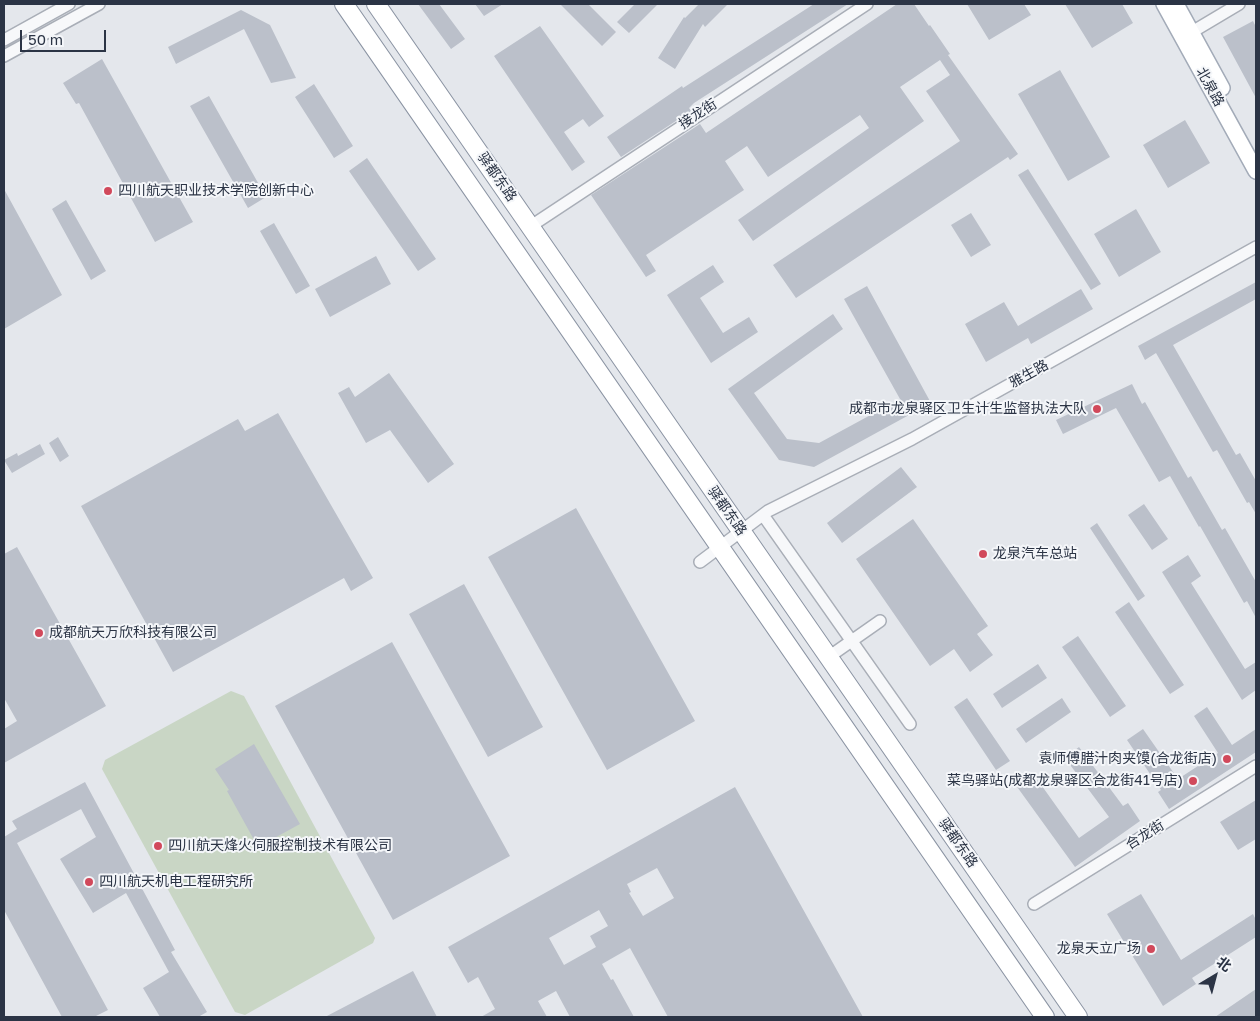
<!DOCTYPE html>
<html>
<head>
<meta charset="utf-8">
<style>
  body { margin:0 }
  #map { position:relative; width:1260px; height:1021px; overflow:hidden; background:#e4e7ec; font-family:"Golos Text","Noto Sans SC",sans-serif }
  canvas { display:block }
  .frame { position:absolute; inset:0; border:5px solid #2b3445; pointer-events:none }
  .north { position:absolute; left:1190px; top:951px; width:50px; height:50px; -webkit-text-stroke:4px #f4f6f9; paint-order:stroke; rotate:37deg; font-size:14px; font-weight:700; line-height:20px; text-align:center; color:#2b3445 }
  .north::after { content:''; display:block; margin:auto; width:18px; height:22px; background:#2b3445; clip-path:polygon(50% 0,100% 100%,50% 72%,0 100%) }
  .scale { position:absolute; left:20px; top:30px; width:86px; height:22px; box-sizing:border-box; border:2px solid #2b3445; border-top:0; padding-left:6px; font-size:15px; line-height:18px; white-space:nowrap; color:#2b3445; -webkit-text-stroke:4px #f4f6f9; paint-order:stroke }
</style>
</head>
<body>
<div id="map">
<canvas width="1260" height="1021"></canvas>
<div class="frame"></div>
<div class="north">北</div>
<div class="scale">50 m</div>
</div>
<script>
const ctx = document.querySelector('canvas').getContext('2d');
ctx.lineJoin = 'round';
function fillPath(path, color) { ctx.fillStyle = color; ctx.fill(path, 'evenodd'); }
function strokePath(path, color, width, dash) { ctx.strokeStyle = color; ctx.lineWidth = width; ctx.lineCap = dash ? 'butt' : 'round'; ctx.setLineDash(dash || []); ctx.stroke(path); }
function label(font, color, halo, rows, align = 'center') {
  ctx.font = font + ' "Golos Text","Noto Sans SC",sans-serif'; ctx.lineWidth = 4; ctx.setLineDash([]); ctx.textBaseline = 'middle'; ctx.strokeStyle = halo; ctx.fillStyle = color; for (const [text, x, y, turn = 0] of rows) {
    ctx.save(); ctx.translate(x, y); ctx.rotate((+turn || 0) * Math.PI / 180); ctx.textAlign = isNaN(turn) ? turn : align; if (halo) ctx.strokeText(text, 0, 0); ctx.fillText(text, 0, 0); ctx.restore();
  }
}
fillPath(new Path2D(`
  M231 691 244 696 375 938 373 943 245 1015 235 1012 102 769 105 760Z`), '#c9d6c5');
fillPath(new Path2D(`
  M418 4H439L465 39 451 49Z
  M475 4H503L484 16Z
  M560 4H588L616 32 602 46Z
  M635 4H658L629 33 617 22Z
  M699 4H728L705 27 703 24 675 69 658 58 684 17 685 18Z
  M814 4H848L694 103 689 108 691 111 621 157 607 137 682 86 683 88Z
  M897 4H914L929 26 930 25 950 54 948 55 1018 154 1010 160 1008 157 796 298 773 265 960 141 926 91 950 75 940 60 900 87 924 121 753 241 738 220 869 128 860 115 768 177 747 146 725 161 744 190 646 255 656 271 646 277 591 195 700 124 706 133Z
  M967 4H1024L1031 15 989 40Z
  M1065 4H1122L1133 23 1092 48Z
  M241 10 270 25 296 78 271 83 244 29 176 64 168 47Z
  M1253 21 1256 27V98L1223 37Z
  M540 26 604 116 589 127 583 119 564 132 585 162 572 171 494 56Z
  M102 59 193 222 155 242 79 103 76 104 63 83Z
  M1060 70 1110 157 1068 181 1018 94Z
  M314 84 353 146 334 158 295 97Z
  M209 96 266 197 248 208 190 106Z
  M1185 120 1210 163 1168 188 1143 145Z
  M367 158 436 259 418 271 349 171Z
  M1028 169 1101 284 1091 290 1018 175Z
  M4 189 62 295 4 329Z
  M66 200 106 271 91 280 52 209Z
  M1136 209 1161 252 1119 277 1094 234Z
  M971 213 991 245 971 257 951 225Z
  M274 223 310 286 296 294 260 231Z
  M376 256 391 284 330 317 315 289Z
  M713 265 724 282 700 298 723 333 749 317 758 332 711 363 667 295Z
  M1256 282V299L1173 345 1236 455 1240 453 1256 481V514L1249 502 1247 503 1217 450 1213 452 1156 353 1145 360 1138 346Z
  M867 286 931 403 814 467 779 460 728 389 833 314 843 329 754 393 787 439 819 443 900 399 844 299Z
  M1081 289 1093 309 1031 344 1028 338 986 362 965 324 1004 302 1018 326Z
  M389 373 454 464 428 483 390 430 366 443 338 393 349 387 355 397Z
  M1132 384 1142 404 1145 402 1188 478 1191 476 1222 530 1225 528 1256 582V618L1247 601 1244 603 1200 526 1199 527 1170 476 1159 482 1116 408 1063 434 1056 420Z
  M278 413 373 578 351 591 344 578 173 672 81 506 238 419 245 431Z
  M58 437 69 456 60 462 49 443Z
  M40 444 45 454 12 473 4 460 17 453 18 456Z
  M901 467 917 487 842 543 827 523Z
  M1144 504 1168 539 1152 550 1128 515Z
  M576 508 695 721 607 770 488 557Z
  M913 519 988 626 977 634 993 655 970 672 954 649 930 666 856 559Z
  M1097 523 1145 596 1138 601 1090 528Z
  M17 547 106 706 4 763V729L17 721 4 698V554Z
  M1188 555 1201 576 1191 583 1245 669 1256 662V690L1242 700 1162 572Z
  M464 584 543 727 488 757 409 614Z
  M1129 602 1184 685 1170 694 1115 612Z
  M1078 636 1126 706 1110 717 1062 647Z
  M392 642 510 856 393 920 275 706Z
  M1038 664 1047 678 1002 708 993 694Z
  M967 698 1010 761 996 770 954 707Z
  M1062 698 1071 712 1026 743 1016 729Z
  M1207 707 1232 745 1256 729V752L1169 809 1158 792 1161 790 1127 740 1143 729 1178 779 1218 753 1194 716Z
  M254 744 300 824 258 847 227 791 229 790 215 769Z
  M1079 747 1123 806 1128 803 1140 821 1075 867 1015 784 1032 772 1079 838 1109 817 1065 758Z
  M85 782 175 950 171 952 207 1012 198 1017H160L143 988 169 972 126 893 93 913 60 859 96 837 81 809 17 843 108 1010 94 1017H62L4 910V837L17 829 12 821Z
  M735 787 863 1017H668L630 948 602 964 611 980 613 979 634 1017H570L556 991 538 1001 547 1017H481L495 1009 478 977 468 983 448 947ZM657 868 674 898 643 916 629 893 631 892 627 884ZM599 910 608 926 590 936 596 947 564 965 549 938Z
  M1256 800V839L1238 850 1220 822Z
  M1141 894 1181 960 1253 914 1256 920V937L1192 978 1196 984 1163 1006 1107 914Z
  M413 971 437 1017H325Z
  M1256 989V1017H1215Z`), '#bbc0ca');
const minor = new Path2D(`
  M1192 32 1239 4
  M4 40 69 4
  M4 56 99 4
  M531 226 867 4
  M763 515 910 724
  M700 562 768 511 912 439 1256 247
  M830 656 880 621
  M1034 904 1256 766`);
const major = new Path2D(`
  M1164 4 1256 171
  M1176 4 1222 88`);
const highway = new Path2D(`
  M344 4 1045 1017
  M376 4 1078 1017`);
strokePath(minor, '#a9aeb7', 14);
strokePath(major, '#a3abb8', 18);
strokePath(highway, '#8b94a3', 20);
strokePath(minor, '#f7f8fa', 11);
strokePath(major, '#fff', 15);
strokePath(highway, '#fff', 18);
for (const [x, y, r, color] of [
  [108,191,5,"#d1495b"],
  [1097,409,5,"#d1495b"],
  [983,554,5,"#d1495b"],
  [39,633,5,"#d1495b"],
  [1227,759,5,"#d1495b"],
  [1193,781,5,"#d1495b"],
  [158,846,5,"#d1495b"],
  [89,882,5,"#d1495b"],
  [1151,949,5,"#d1495b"]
]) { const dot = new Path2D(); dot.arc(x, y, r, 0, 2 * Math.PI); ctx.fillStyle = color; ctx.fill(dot); strokePath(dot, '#f4f6f9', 2); }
label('14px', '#2b3445', '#f4f6f9', [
  ["北泉路",1210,87,61],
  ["接龙街",698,114,-33],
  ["驿都东路",497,177,55],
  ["雅生路",1029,374,-29],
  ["驿都东路",727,511,55],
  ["合龙街",1145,835,-32],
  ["驿都东路",958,843,55]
]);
label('14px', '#2b3445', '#f4f6f9', [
  ["四川航天职业技术学院创新中心",118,191],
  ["成都市龙泉驿区卫生计生监督执法大队",1087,409,"right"],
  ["龙泉汽车总站",993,554],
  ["成都航天万欣科技有限公司",49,633],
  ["袁师傅腊汁肉夹馍(合龙街店)",1217,759,"right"],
  ["菜鸟驿站(成都龙泉驿区合龙街41号店)",1183,781,"right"],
  ["四川航天烽火伺服控制技术有限公司",168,846],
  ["四川航天机电工程研究所",99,882],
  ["龙泉天立广场",1141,949,"right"]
], 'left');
</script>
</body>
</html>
